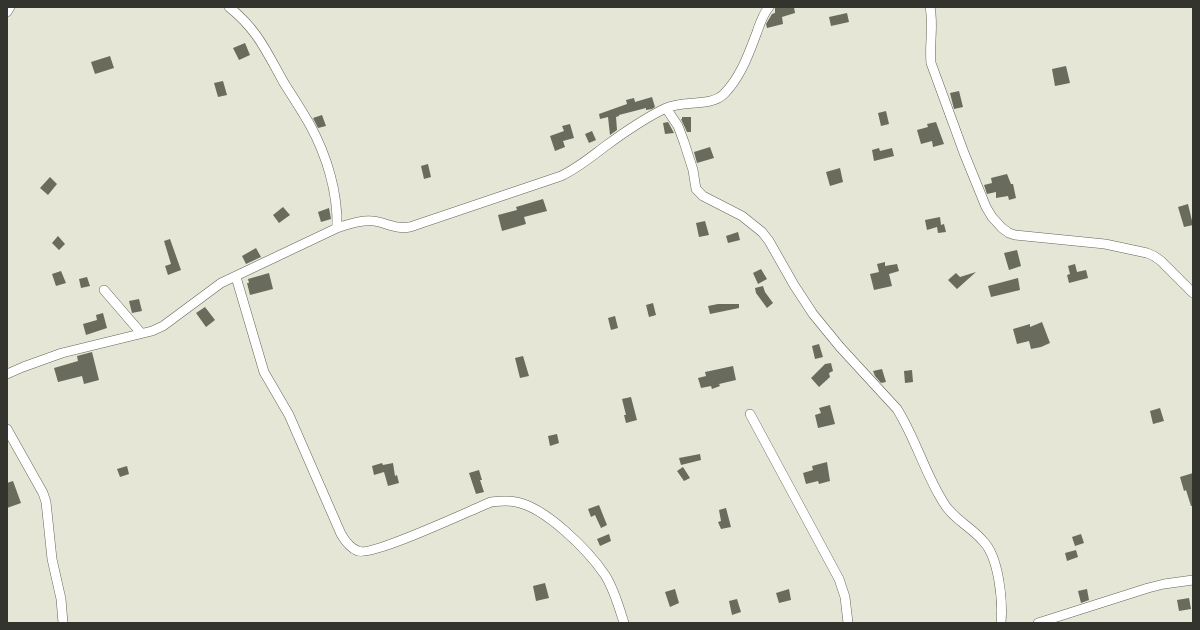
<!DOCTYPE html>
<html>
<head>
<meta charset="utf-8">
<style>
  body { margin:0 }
  #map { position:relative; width:1200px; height:630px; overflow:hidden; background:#e5e6d6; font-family:"PT Sans",sans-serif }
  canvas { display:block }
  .frame { position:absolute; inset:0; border:8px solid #33342d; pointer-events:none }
</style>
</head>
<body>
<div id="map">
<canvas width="1200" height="630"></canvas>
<div class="frame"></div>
</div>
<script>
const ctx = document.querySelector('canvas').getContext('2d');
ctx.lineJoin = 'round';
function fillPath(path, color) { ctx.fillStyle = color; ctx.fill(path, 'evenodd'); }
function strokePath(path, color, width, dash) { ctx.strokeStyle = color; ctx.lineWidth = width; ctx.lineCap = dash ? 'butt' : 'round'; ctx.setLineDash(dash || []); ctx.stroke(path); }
fillPath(new Path2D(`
  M775 7H794L795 13 782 17 783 24 767 28 766 24 772 14 775 13Z
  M847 13 849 22 831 26 829 17Z
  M245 43 250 55 239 60 233 48Z
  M110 56 114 68 95 74 91 62Z
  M1066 66 1070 83 1055 86 1052 69Z
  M223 81 227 95 218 97 214 83Z
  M959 91 963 107 954 109 950 93Z
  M652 97 655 107 652 109 646 110V108L619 115V116L616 117 617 130 610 135 608 117 600 119 599 114 627 104 626 100 634 98 635 102Z
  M886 111 889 124 881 126 878 113Z
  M322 115 326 126 318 128 313 118Z
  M682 117H691V132H687L681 119H682Z
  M668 122 674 133 665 134 663 123Z
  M936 122 944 144 933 147 932 141 921 144 917 130 928 127 927 124Z
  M570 124 574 138 563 141 565 147 555 151 550 136 564 131 562 126Z
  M592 131 596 140 589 143 585 134Z
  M710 147 714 158 697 163 694 152Z
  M879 148 880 151 892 148 894 156 874 161 872 150Z
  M428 164 431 177 424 179 421 166Z
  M840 168 843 182 830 186 826 172Z
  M1007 174 1011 184H1013L1016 198 1009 200 1008 196 996 198V192L987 194 984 185 992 183 991 178Z
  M50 177 57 184 48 195 40 188Z
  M543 199 547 211 524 217 526 224 502 231 498 215 517 210 516 207Z
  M1188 204 1193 225 1184 227 1178 207Z
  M283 207 290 215 279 223 273 215Z
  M329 208 331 219 321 222 318 212Z
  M940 217 941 225 944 224 946 232 938 233 937 227 927 230 925 220Z
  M705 221 709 235 699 237 696 223Z
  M738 232 740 240 728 243 726 236Z
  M58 236 65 244 59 250 52 243Z
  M170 239 181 270 168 275 165 266 171 264 164 241Z
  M256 248 261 257 246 264 242 256Z
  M1017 250 1021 266 1009 270 1004 253Z
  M885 262V266L897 264 899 271 889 274 892 286 874 290 870 274 879 272 877 264Z
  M1075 264 1077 272 1086 270 1088 278 1069 283 1067 275 1070 274 1068 266Z
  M761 269 767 279 758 284 753 273Z
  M61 271 66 283 56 286 52 274Z
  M976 272 957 289 948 280 956 273 960 277Z
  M269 273 273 289 250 295 247 283H249L248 279Z
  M87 277 90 286 81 288 79 279Z
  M1018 278 1020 290 991 297 988 286Z
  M763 286 765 292 773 303 767 308 756 293 755 288Z
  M139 299 142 311 132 313 129 301Z
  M653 303 656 315 649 317 646 305Z
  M718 304H739V308L710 314 708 306Z
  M205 307 215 320 206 327 196 313Z
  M103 313 107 328 86 335 83 324 97 320 96 315Z
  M615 316 618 328 611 330 608 318Z
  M1042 322 1050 343 1041 347 1031 349 1029 341 1017 344 1013 329 1030 324V327Z
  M819 344 823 357 815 359 812 346Z
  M92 352 99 380 84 384 82 376 58 382 54 368 78 361 77 356Z
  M523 356 529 376 520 378 515 358Z
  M831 363 833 371 829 373 830 377 819 387 811 378 825 364Z
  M733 366 736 380 719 384 720 386 712 389 711 386 701 388 698 378 706 376 705 372Z
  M882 369 886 382 881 383 875 376 873 371Z
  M912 370 913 382 905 383 904 371Z
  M631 397 637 420 626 423 624 415H626L622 399Z
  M830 405 835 424 818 428 815 415 821 413 819 408Z
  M1160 408 1164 421 1153 424 1150 411Z
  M557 434 559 443 550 446 548 436Z
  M700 454 701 460 681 465 679 458Z
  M827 462 830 481 819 484 818 481 806 484 803 473 813 470 812 466Z
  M382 463 383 465 393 463 395 476 397 475 399 483 388 486 384 472 374 475 372 466Z
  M127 466 129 474 120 477 117 469Z
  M683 467 690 478 684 481 677 471Z
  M479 470 482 480H480L484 492 476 494 469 473Z
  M1193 473V506H1191L1186 490 1184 491 1180 477Z
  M13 481 21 503 7 508V483Z
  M599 505 607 525 601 528 595 515 591 517 588 509Z
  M726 508 731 527 721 529 718 522 721 521 719 510Z
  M609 534 611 541 600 546 597 539Z
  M1081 534 1084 543 1075 546 1072 537Z
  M1076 550 1078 557 1067 561 1065 553Z
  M545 583 549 598 536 601 533 586Z
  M675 589 679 603 670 607 665 592Z
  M789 589 791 600 779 603 776 593Z
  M1087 589 1089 600 1081 603 1078 591Z
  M1189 598 1191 609 1179 611 1177 600Z
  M737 599 741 612 732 615 729 601Z`), '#696b5c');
const street = new Path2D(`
  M229 7C258 30 267 53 284 83 293 97 302 111 310 125 327 156 338 193 337 228
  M930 7C934 26 929 44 931 63L964 153 986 207 992 217 1002 228 1009 233 1015 235 1105 244 1147 253 1154 256 1161 261 1193 293
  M7 12 10 7
  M666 108 678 126 684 142 693 170 696 189 703 196 742 216 762 232 769 241 794 285 813 314 840 347 897 409C914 436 923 467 939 495 942 500 945 506 949 510 959 522 973 529 983 541 999 557 1003 601 1001 623
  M236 277 264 372 289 415 341 534C345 541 350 548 358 551 372 557 471 510 491 502 500 501 507 500 516 502 545 507 588 550 605 575 614 589 619 607 624 623
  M104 290 141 333
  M7 374 23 367 62 353 152 331 163 326 221 283 337 228C349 224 366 218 379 222 390 225 398 229 410 227L561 176C578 168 592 156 607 145 626 131 645 118 666 108 684 100 711 107 724 94 741 77 749 53 757 32 760 23 763 14 769 7
  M750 414 839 579 845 597 848 623
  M7 429 43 493 46 502 52 559 61 599 63 623
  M1038 623 1148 588 1164 584 1193 580`);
strokePath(street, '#636456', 10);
strokePath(street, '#fff', 9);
</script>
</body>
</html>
